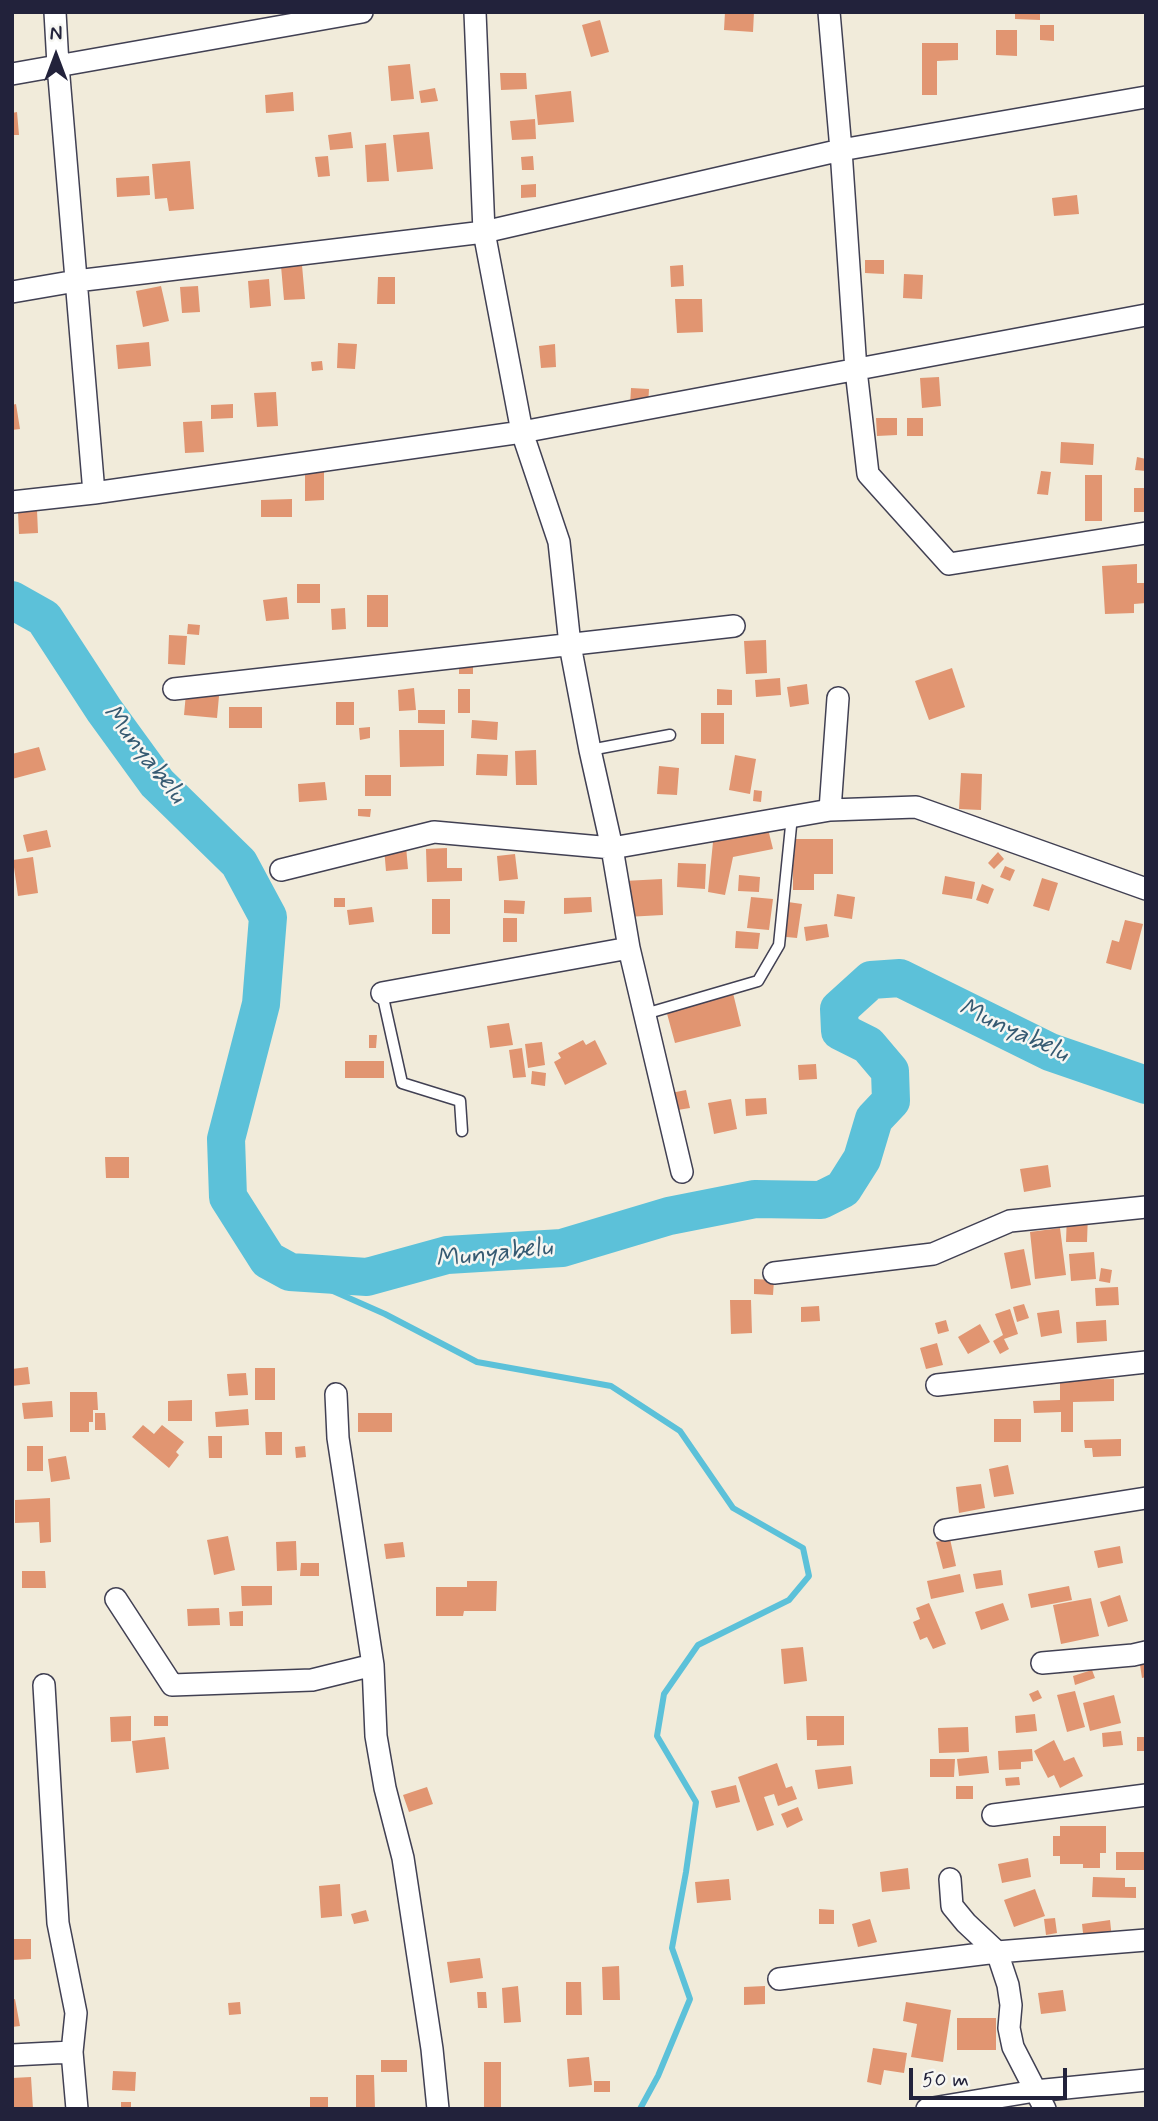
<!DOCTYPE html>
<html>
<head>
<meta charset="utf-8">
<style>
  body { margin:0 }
  #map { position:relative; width:1158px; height:2121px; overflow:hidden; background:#f1ebda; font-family:Mynerve,sans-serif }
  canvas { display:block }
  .frame { position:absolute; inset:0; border:14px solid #22223b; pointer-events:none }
  .north { position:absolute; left:21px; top:21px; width:70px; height:70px; -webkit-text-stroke:5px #f6f6f2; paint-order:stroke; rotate:0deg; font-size:19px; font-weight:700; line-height:28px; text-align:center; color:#22223b }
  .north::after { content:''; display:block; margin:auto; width:24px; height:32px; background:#22223b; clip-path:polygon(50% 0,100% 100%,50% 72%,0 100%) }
  .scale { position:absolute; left:909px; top:2068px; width:158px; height:32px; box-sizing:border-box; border:4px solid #22223b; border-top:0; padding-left:9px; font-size:21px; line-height:24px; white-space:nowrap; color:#22223b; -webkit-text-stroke:5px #f6f6f2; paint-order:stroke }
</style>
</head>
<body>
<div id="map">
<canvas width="1158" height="2121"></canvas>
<div class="frame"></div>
<div class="north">N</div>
<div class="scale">50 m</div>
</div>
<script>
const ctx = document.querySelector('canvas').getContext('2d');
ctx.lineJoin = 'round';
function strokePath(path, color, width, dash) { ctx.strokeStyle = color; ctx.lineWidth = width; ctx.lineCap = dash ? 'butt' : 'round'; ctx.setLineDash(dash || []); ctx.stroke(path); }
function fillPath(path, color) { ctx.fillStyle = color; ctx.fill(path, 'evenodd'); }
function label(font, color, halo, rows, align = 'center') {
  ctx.font = font + ' Mynerve,sans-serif'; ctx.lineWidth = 5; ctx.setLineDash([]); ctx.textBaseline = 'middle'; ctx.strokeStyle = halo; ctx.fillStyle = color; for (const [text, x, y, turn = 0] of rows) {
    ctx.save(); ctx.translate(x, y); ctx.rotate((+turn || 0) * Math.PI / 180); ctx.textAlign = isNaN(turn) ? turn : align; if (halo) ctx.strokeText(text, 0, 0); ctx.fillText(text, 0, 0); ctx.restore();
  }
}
strokePath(new Path2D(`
  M290 1272 385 1314 477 1362 611 1386 680 1431 733 1508 803 1548 809 1576 789 1600 698 1645 664 1694 657 1736 696 1802 686 1872 672 1948 690 1999 658 2076 640 2109`), '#5cc1d9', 6);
strokePath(new Path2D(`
  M12 600 44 618 104 710 157 783 239 863 268 917 261 1004 226 1139 228 1197 268 1260 290 1272 367 1277 447 1255 562 1248 669 1216 755 1199 821 1200 843 1189 862 1159 874 1119 891 1101 890 1071 868 1045 840 1031 839 1009 871 980 900 978 1050 1052 1146 1085`), '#5cc1d9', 38);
fillPath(new Path2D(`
  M725 12H754L753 32 724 30Z
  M1015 12H1040V20L1015 19Z
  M600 20 609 52 591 57 582 25Z
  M1040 25H1054V41L1040 40Z
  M996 30H1017V56L996 55Z
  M922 43H958V60L937 61V95H922Z
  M410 64 414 99 391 101 388 66Z
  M500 73H526L527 89 501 90Z
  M435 88 438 101 421 103 419 91Z
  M571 91 574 122 538 125 535 95Z
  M293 92 294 111 266 113 265 95Z
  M17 112 19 135H12V113Z
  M535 119 536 139 512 140 510 121Z
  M351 132 353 148 330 150 328 135Z
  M429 132 433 169 397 172 393 135Z
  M386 143 389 181 367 182 365 145Z
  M328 156 330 176 318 177 315 157Z
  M533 156 534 170H522L521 157Z
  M190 161 194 209 169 211 167 198 155 199 152 164Z
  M149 176 150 195 117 197 116 178Z
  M536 184V197L521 198V185Z
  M1077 195 1079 214 1054 216 1052 198Z
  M865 260H884V274L865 273Z
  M302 265 305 299 284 300 281 266Z
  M683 265 684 286 671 287 670 266Z
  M904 274 923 275 922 299 903 298Z
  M378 277H395V304H377Z
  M269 279 271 306 250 308 248 281Z
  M161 286 169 321 143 327 136 291Z
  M198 286 200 312 182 313 180 287Z
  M675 299H702L703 332 677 333Z
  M149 342 151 366 118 369 116 345Z
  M338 343 357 344 355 369 337 368Z
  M555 344 556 367 541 368 539 346Z
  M322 361 323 370 312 371 311 362Z
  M939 377 941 406 922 408 920 378Z
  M631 388 649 389 648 407 630 406Z
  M276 392 278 426 257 427 254 393Z
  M16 404 20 429 12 430V405Z
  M233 404V418L211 419V405Z
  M876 418H897V435L877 436Z
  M907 418H923V436H907Z
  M202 421 204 452 185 453 183 422Z
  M1061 442 1094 444 1093 465 1060 463Z
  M1137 457 1146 459V471L1135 470Z
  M305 465H324V500L305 501Z
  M1041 471 1051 472 1048 495 1037 494Z
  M1085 475H1102V521H1085Z
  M1134 488H1146V512H1134Z
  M292 499V517H261V500Z
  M37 510 38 533 19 534 18 512Z
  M1137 564V583H1146V603L1134 604V613L1105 614 1102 566Z
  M297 584H320V603H297Z
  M367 595H388V627H367Z
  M287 597 289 619 266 621 263 600Z
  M345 608 346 629 332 630 331 609Z
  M188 624 200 625 199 635 187 634Z
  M169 635 187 636 185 665 168 664Z
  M766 640 767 673 746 674 744 641Z
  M459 662H473V674H459Z
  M952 668 965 707 929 720 915 681Z
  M780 678 781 695 756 697 755 680Z
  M807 684 809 704 790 707 787 687Z
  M414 688 416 710 399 711 398 690Z
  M458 689H470V713H458Z
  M717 689 732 690V705H717Z
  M186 693 219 696 217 718 184 715Z
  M336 702H354V725H336Z
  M229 707H262V728H229Z
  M418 710H445V724L418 723Z
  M701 713H724V744H701Z
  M472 720 498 722 497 740 471 738Z
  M370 727V738L360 740 359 728Z
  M399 730H444V766L400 767Z
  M39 747 46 770 12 779V754Z
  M536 750 537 785H516L515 751Z
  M477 754 508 755 507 776 476 775Z
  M735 755 756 759 750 794 729 790Z
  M659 766 679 768 677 795 657 794Z
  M961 773 982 774 981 810 959 809Z
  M365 775H391V796H365Z
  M325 782 327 800 299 802 298 784Z
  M754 790 762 791 761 802 753 801Z
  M358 809H371L370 817 358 816Z
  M768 829 773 849 733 857 725 895 708 892 713 842Z
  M47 830 51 847 27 852 23 835Z
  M793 839H833V874H814V890H793Z
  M406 846 408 869 386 871 384 848Z
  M447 848V868H462V881L427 882 426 849Z
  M998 852 1004 859 994 869 988 863Z
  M515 854 518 879 499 881 497 856Z
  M33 857 38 893 18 896 13 860Z
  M678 863 706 864 705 889 677 887Z
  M1005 866 1015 870 1010 881 1000 877Z
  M739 875 760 877 759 892 738 891Z
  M945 876 975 882 972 899 942 894Z
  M1042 878 1058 883 1049 911 1033 906Z
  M662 879 663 915 626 917 624 881Z
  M982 884 994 889 988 904 976 900Z
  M837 894 855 897 852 919 834 916Z
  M591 897 592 912 564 914V898Z
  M751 897 773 899 769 930 747 928Z
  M334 898H345V907H334Z
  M432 899H450V934H432Z
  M504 900 525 901 524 914 504 913Z
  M781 901 802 904 797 938 776 936Z
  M372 907 374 922 349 925 347 910Z
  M503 918H517V942H503Z
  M1125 920 1143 924 1131 970 1106 963 1112 940 1119 942Z
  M827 924 829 937 806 941 804 927Z
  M736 931 760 933 758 949 735 948Z
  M733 993 741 1026 675 1043 666 1010Z
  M509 1023 513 1045 490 1048 487 1026Z
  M369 1035H377L376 1048H369Z
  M583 1040 586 1045 595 1040 607 1064 565 1085 554 1062 561 1058 558 1053Z
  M542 1042 545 1065 528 1068 525 1044Z
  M522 1048 526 1077 513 1078 509 1050Z
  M345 1061H384V1078H345Z
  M816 1064 817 1079 799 1080 798 1065Z
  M532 1071 546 1073 545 1086 531 1084Z
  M686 1090 690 1108 659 1113 656 1096Z
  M766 1098 767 1114 746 1116 745 1099Z
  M731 1099 737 1129 714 1134 708 1103Z
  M105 1157H129V1178H106Z
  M1048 1165 1051 1187 1024 1192 1020 1169Z
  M1067 1213H1088L1087 1242H1066Z
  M1060 1228 1066 1275 1035 1279 1030 1232Z
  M1024 1249 1031 1285 1011 1289 1004 1253Z
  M1094 1252 1096 1279 1071 1281 1069 1254Z
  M1101 1268 1112 1270 1110 1283 1099 1281Z
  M754 1279 774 1280 773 1295 754 1294Z
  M1118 1287 1119 1305 1096 1306 1095 1288Z
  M730 1300H751L752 1333 731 1334Z
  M1024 1304 1029 1318 1017 1322 1013 1307Z
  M819 1306 820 1321 801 1322V1307Z
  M1010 1309 1018 1334 1004 1339 1009 1349 1000 1354 993 1341 1003 1335 995 1314Z
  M1059 1310 1062 1333 1041 1337 1037 1313Z
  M946 1320 949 1331 938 1334 935 1323Z
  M1106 1320 1107 1341 1077 1343 1076 1322Z
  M980 1324 990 1342 968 1354 958 1337Z
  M937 1343 943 1365 926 1369 920 1348Z
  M28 1367 30 1384 12 1386V1369Z
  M255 1368H275V1400H255Z
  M246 1373 248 1395 229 1396 227 1374Z
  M1114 1379V1401L1073 1402V1432H1061V1412L1034 1413 1033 1401 1060 1400V1380Z
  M70 1392H97L98 1410H93V1422H89V1432H70Z
  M192 1400V1421H168V1401Z
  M52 1401 53 1417 24 1419 22 1403Z
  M248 1409 249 1425 216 1427 215 1412Z
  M95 1413H105L106 1430H95Z
  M358 1413H392V1432H358Z
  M994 1419H1021V1442H994Z
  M143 1425 154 1434 162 1425 184 1442 176 1452 179 1455 169 1468 132 1437Z
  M265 1432H282V1455H266Z
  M208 1436H222V1458H209Z
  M1121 1439V1456L1093 1457 1092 1448H1085L1084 1440Z
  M27 1446H43V1471H27Z
  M305 1446 306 1457 296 1458 295 1447Z
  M66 1456 70 1479 51 1482 48 1459Z
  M1008 1465 1014 1494 994 1497 989 1469Z
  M981 1484 985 1508 959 1513 956 1487Z
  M50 1498 51 1542 40 1543 39 1522 15 1523V1500Z
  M228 1536 235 1570 214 1575 207 1540Z
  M950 1539 956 1566 943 1569 936 1542Z
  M296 1541 297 1570 277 1571 276 1542Z
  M403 1542 405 1557 386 1559 384 1544Z
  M1120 1546 1123 1563 1098 1568 1094 1551Z
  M301 1563H319V1576H300Z
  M1001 1570 1003 1585 976 1589 973 1574Z
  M22 1571H45L46 1588H22Z
  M960 1574 964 1592 931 1599 927 1581Z
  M467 1581H497L496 1611H464L463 1616H436V1587H467Z
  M241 1586H272V1605L242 1606Z
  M1069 1586 1072 1600 1031 1608 1028 1594Z
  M1120 1595 1128 1621 1108 1627 1100 1602Z
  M1091 1598 1099 1636 1061 1644 1053 1605Z
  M929 1603 946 1644 933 1649 927 1637 920 1640 913 1622 920 1619 916 1608Z
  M1003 1603 1009 1620 981 1630 975 1612Z
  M219 1608 220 1625 188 1626 187 1609Z
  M243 1611V1626H230L229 1612Z
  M803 1647 807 1681 784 1684 781 1649Z
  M1146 1664V1677L1142 1678 1140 1665Z
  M1092 1670 1095 1678 1075 1685 1073 1676Z
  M1038 1690 1042 1698 1033 1702 1029 1694Z
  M1075 1691 1085 1727 1067 1732 1057 1695Z
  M1114 1695 1121 1723 1090 1731 1083 1703Z
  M1035 1714 1037 1731 1016 1733 1015 1716Z
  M131 1716V1741L111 1742 110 1717Z
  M154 1716H168V1726H154Z
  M806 1716H844V1745L817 1746V1740H807Z
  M968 1727 969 1752 939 1753 938 1728Z
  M1121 1731 1123 1745 1103 1747 1102 1733Z
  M165 1737 169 1769 136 1773 132 1741Z
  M1137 1737H1146V1751H1137Z
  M1054 1740 1064 1761 1074 1757 1083 1776 1060 1788 1054 1775 1048 1778 1034 1751Z
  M1032 1749 1033 1761 1021 1762V1769L999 1770 998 1751Z
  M987 1756 989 1773 959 1776 957 1759Z
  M930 1759H955L954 1777H930Z
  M777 1763 786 1788 792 1786 797 1799 778 1806 774 1794 764 1797 774 1825 757 1831 738 1777Z
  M851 1766 853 1784 818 1789 815 1770Z
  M1019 1777 1020 1785 1006 1786 1005 1778Z
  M736 1785 740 1802 716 1808 711 1791Z
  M956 1786H973V1799H956Z
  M427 1787 433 1804 409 1812 403 1795Z
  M798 1807 803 1820 787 1828 781 1814Z
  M1060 1826H1106V1853H1100V1868H1083V1864H1060V1856H1053V1836H1060Z
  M1116 1852H1146V1870H1116Z
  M1028 1858 1031 1877 1002 1883 998 1864Z
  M908 1868 910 1889 882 1892 880 1872Z
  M1093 1877 1125 1878V1887H1136V1898L1092 1897Z
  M729 1879 731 1900 697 1903 695 1882Z
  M340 1884 342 1916 321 1918 319 1886Z
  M1035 1889 1045 1916 1014 1927 1004 1900Z
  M819 1909 834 1910V1924H819Z
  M366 1910 369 1921 354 1924 351 1914Z
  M1055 1918 1057 1933 1046 1935 1044 1919Z
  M870 1919 877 1942 858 1947 852 1924Z
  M1110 1920 1112 1939 1084 1942 1082 1924Z
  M12 1939H31V1959L12 1960Z
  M480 1958 483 1978 450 1983 447 1962Z
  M619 1966 620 2000H603L602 1967Z
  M566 1982H581L582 2015H566Z
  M518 1986 521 2022 504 2023 502 1988Z
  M765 1986V2004L744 2005V1987Z
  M1063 1990 1066 2011 1041 2014 1038 1993Z
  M477 1992H486L487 2008H478Z
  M15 1999 20 2026 12 2027V2000Z
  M240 2002 241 2014 229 2015 228 2003Z
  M906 2002 951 2010 943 2062 911 2057 917 2024 903 2021Z
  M957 2018H996V2050H957Z
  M873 2048 907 2053 904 2073 884 2070 881 2085 867 2082Z
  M589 2057 592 2085 569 2087 567 2059Z
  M381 2060H407V2072H381Z
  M484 2062H501V2107H484Z
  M113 2071 136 2072 135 2091 112 2090Z
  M356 2075H374L375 2109H356Z
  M31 2077 33 2109H12V2078Z
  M594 2081H610V2092H594Z
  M310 2097H328V2109H310Z
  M121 2102H131V2109H121Z`), '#e19571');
const lane = new Path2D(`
  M590 750 670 735
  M382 993 402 1083 460 1101 462 1131
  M645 1014 758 981 779 945 792 816`);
const street = new Path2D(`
  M55 12 58 65 94 493
  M475 12 484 232 522 432 559 542 570 645 590 750 612 848 629 948 682 1172
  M829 12 841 150 856 370 868 474 949 564 1146 533
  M12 74 362 12
  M12 292 76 281 484 232 841 150 1146 97
  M12 502 94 493 522 432 1146 315
  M174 689 734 626
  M830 810 838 698
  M281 870 434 832 612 848 830 810 916 807 1146 889
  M382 993 629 948
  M774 1273 933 1254 1010 1221 1146 1207
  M937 1385 1146 1362
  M336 1394 338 1438 373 1665 376 1736 385 1788 403 1858 432 2049 438 2109
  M945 1530 1146 1498
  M116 1599 172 1685 312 1680 373 1665
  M1042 1663 1133 1655 1146 1652
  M44 1685 58 1923 76 2013 72 2052 77 2109
  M993 1815 1146 1795
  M950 1879 952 1906 966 1923 997 1952 1008 1985 1011 2005 1009 2028 1013 2047 1045 2109
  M779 1979 997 1952 1146 1940
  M12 2055 72 2052
  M927 2109 1035 2091 1146 2080`);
strokePath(lane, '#414053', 13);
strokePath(street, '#414053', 24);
strokePath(lane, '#fff', 10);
strokePath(street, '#fff', 21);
label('italic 26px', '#365a72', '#f6f6f2', [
  ["Munyabelu",143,755,52],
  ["Munyabelu",1013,1032,25],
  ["Munyabelu",494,1255,-6]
]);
</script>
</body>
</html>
